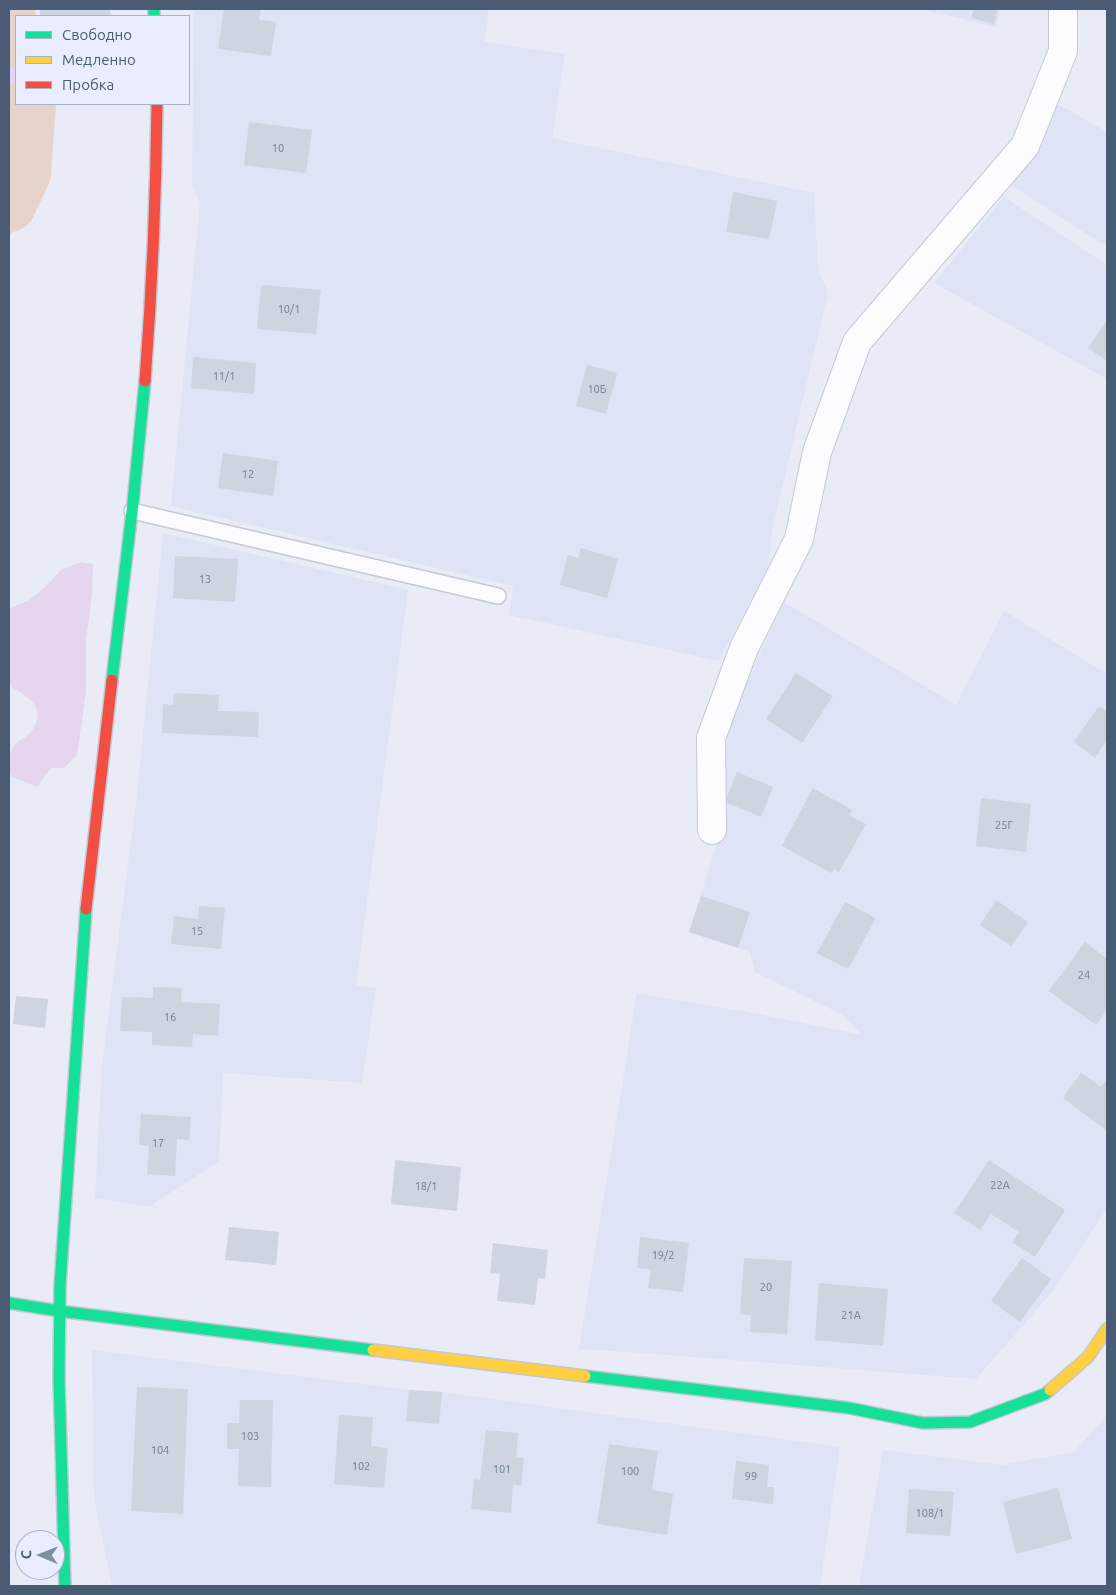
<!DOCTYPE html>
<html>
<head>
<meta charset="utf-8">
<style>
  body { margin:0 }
  #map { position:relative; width:1116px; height:1595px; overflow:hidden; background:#e9ecf6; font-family:Ubuntu,sans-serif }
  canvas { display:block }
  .frame { position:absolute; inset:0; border:10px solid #4a5c73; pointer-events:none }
  .legend { position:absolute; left:15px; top:15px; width:175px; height:90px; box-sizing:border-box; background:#e9edff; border:1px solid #a9b3c7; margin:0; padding:6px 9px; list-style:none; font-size:15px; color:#4a5c73 }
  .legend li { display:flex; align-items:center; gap:10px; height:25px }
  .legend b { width:25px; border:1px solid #a9b3c7 }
  .north { position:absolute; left:15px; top:1530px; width:50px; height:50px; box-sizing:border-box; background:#e9edff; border:1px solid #a9b3c7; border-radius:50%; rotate:271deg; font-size:14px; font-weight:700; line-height:20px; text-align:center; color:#4a5c73 }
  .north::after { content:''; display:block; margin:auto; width:18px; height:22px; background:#828ea1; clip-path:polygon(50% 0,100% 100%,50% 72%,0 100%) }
</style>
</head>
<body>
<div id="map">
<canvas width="1116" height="1595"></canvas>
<div class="frame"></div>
<ul class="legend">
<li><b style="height:6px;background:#16e098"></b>Свободно</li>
<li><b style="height:6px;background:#ffcf43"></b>Медленно</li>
<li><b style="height:6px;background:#f24e42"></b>Пробка</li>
</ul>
<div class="north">С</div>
</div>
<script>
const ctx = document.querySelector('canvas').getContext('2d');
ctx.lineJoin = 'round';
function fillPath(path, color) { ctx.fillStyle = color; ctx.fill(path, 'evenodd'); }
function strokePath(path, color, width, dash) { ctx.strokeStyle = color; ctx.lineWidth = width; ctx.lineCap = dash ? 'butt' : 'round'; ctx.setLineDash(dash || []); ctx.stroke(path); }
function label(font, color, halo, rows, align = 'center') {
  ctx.font = font + ' Ubuntu,sans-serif'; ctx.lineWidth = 5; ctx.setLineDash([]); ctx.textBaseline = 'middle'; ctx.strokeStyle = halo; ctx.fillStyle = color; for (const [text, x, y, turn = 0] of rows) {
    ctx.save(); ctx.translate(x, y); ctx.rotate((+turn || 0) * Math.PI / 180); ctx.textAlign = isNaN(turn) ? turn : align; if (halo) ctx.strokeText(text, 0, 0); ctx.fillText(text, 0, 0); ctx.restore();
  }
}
fillPath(new Path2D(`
  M194 9H489L484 42 565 54 552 138 814 193 818 269 828 293 773 526 768 566 719 661 509 615 513 586 171 506 200 203 192 184Z
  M922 9H1001L996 27Z
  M1058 104 1107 132V247L1011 185Z
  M1004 197 1107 265V379L934 283Z
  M163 533 408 590 356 986 376 988 362 1083 223 1073 219 1161 149 1207 95 1198 102 1065 137 795Z
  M784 602 956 705 1004 611 1107 674V1208L1052 1292 976 1379 642 1353 579 1349 637 993 747 1012 862 1035 841 1014 755 972 750 952 689 932 724 821 721 774 732 715Z
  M92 1350 409 1390 442 1392 840 1447 820 1586H112L94 1498Z
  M1107 1415V1586H859L883 1450 1002 1465 1074 1452Z`), '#dee3f5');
fillPath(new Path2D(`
  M9 9 16 21V104H34L38 200 9 237Z
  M81 562 93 564 92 594 86 640V692L77 755 64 768H51L44 776 38 787 12 777C6 765 8 749 19 741 23 738 28 736 31 732 48 708 30 698 11 687L9 676V609L29 600 46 586 61 570Z`), '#e5d5ef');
strokePath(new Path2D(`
  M9 18 16 40
  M9 205 24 173 29 104`), '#e6d3cb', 54);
fillPath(new Path2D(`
  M40 9H110L111 16H40Z
  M224 9H261L259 20 276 22 271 56 218 49Z
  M974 9H998L994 24 971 18Z
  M249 122 312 130 306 173 244 165Z
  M733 192 777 201 769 239 726 232Z
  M261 285 321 290 316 334 257 329Z
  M1107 320V361L1088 348Z
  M193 357 256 363 254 394 191 388Z
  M587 365 617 373 606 414 576 406Z
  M223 453 278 461 273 496 218 488Z
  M581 548 618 559 607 598 560 585 568 555 578 558Z
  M175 556 238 559 235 602 173 598Z
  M796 673 833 696 802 743 766 719Z
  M174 693 219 695 218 711 259 712 258 737 162 733 163 704 173 705Z
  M1099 706 1107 712V740L1095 758 1074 742Z
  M737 772 773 787 761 817 725 802Z
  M813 788 852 810 849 815 866 824 839 872 834 869 831 873 782 846Z
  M981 798 1031 804 1026 852 976 846Z
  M701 896 750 912 738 948 689 932Z
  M996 900 1028 922 1011 946 980 925Z
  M845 902 876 918 848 969 817 953Z
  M199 906 225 908 221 949 171 944 174 916 198 919Z
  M1085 942 1107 959V1012L1106 1011 1096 1025 1049 991Z
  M153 987 182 988 181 1002 220 1004 218 1036 193 1034 192 1047 152 1045V1032L120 1031 122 997 153 998Z
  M16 996 48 999 45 1028 13 1024Z
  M1081 1073 1101 1087 1107 1079V1131L1063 1098Z
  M141 1114 191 1117 189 1140 177 1139 175 1176 147 1174 149 1146 139 1145Z
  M395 1160 461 1167 457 1211 391 1204Z
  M989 1160 1065 1210 1035 1257 1012 1242 1019 1232 991 1214 980 1230 954 1213Z
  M229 1227 279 1232 276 1265 225 1260Z
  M640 1237 689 1243 683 1292 648 1288 651 1269 637 1268Z
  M493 1243 548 1250 545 1279 538 1278 535 1305 497 1301 500 1274 490 1273Z
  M744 1258 792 1261 787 1334 750 1332 751 1315 740 1314Z
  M1022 1258 1051 1279 1020 1322 991 1301Z
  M819 1283 888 1289 883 1346 815 1340Z
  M137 1387 188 1389 183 1514 131 1511Z
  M409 1390 442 1392 439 1424 406 1421Z
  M240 1400H273L271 1487 238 1486 239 1449H227V1423H239Z
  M339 1415 373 1417 371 1446 388 1448 384 1488 334 1484Z
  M486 1430 518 1433 516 1458H524L521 1486 513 1485 511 1513 471 1509 474 1479 480 1480Z
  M609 1444 658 1451 652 1490 673 1494 667 1535 597 1524Z
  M736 1461 769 1465 767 1487H774L773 1504 732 1499Z
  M1058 1488 1072 1539 1016 1554 1003 1502Z
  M909 1489 954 1492 950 1536 906 1533Z`), '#ced5e0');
const lane = new Path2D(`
  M132 511 498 596`);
const street = new Path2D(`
  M712 830 711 738 744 648 799 539 817 452 857 342 1025 146 1063 51V9`);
const fast = new Path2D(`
  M154 9V16
  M112 680 133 503 145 381
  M9 1303 59 1311 373 1350
  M585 1376 849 1408 923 1423 970 1422 1045 1394 1050 1390
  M65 1586 59 1379 60 1285 86 909`);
const slow = new Path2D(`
  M373 1350 585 1376
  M1050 1390 1088 1357 1107 1329`);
const jam = new Path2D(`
  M145 381C152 289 156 197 157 104
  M86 909 112 680`);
strokePath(lane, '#c4cad5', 18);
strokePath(street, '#c4cad5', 30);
strokePath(fast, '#c2c8d4', 14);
strokePath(slow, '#c2c8d4', 14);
strokePath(jam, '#c2c8d4', 14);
strokePath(lane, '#fcfcfe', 15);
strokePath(street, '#fcfcfe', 28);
strokePath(fast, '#16e098', 11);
strokePath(slow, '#ffcf43', 11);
strokePath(jam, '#f24e42', 11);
label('11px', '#6e7d90', null, [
  ["10",278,148],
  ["10/1",289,309],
  ["11/1",224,376],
  ["10Б",597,389],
  ["12",248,474],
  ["13",205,579],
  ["25Г",1004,825],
  ["15",197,931],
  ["24",1084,975],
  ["16",170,1017],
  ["17",158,1143],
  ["22А",1000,1185],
  ["18/1",426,1186],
  ["19/2",663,1255],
  ["20",766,1287],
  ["21А",851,1315],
  ["103",250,1436],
  ["104",160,1450],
  ["102",361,1466],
  ["101",502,1469],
  ["100",630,1471],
  ["99",751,1476],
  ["108/1",930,1513]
]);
</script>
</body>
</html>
